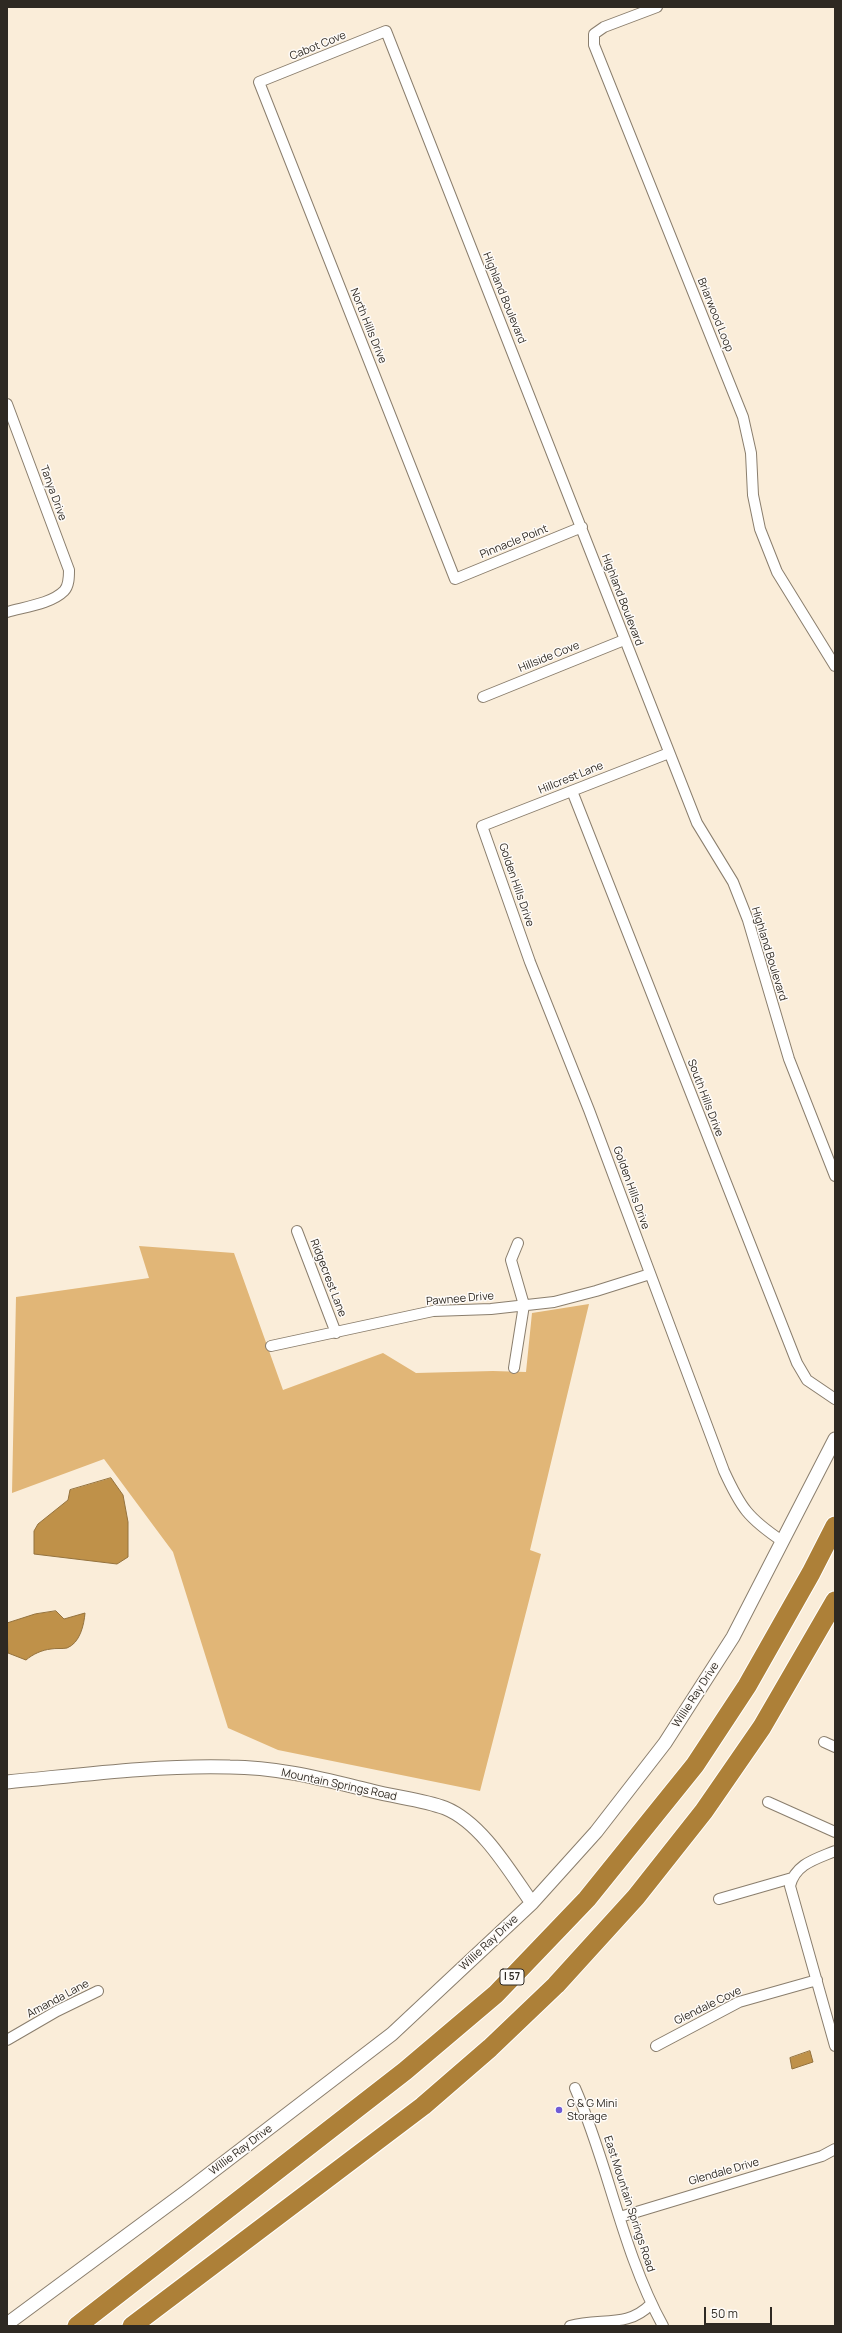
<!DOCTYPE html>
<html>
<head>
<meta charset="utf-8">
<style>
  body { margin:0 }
  #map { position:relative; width:842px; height:2333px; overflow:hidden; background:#faedd9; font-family:Manrope,sans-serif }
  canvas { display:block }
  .frame { position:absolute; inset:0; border:8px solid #2e2922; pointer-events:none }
  .scale { position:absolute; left:704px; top:2307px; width:68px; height:18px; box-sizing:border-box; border:2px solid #2e2922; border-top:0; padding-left:5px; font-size:12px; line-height:14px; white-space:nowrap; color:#2e2922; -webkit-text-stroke:3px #fefbf8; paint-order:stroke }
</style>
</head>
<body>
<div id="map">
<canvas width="842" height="2333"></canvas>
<div class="frame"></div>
<div class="scale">50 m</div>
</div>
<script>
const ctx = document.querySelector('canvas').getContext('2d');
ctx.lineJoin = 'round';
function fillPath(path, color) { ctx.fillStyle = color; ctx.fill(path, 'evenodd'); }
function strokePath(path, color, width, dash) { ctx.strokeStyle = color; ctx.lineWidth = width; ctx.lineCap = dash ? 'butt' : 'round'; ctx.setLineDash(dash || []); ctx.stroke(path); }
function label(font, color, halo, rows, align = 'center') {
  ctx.font = font + ' Manrope,sans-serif'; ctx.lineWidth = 3; ctx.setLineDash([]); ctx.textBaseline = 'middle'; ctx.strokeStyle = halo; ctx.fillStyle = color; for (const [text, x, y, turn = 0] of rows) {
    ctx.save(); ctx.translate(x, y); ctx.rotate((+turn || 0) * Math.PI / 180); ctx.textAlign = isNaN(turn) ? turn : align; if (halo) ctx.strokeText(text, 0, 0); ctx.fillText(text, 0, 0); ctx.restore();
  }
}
fillPath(new Path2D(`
  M139 1246 234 1253 283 1390 383 1353 416 1373 493 1371 526 1372 532 1313 589 1304 530 1550 541 1554 480 1791 278 1750 228 1728 173 1552 104 1459 12 1493 16 1297 149 1278Z`), '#e1b677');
const water = new Path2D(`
  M111 1478 123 1495 128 1522V1557L117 1564 34 1554V1531L38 1524 68 1500 70 1490Z
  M56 1611 64 1619 85 1613C84 1625 80 1643 67 1648 62 1649 56 1648 51 1649 42 1650 33 1654 26 1660L8 1653 7 1623 35 1614Z
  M810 2051 813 2062 792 2069 790 2058Z`);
fillPath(water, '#bf9149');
strokePath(water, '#94723d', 1);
const minor = new Path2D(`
  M657 7 604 27 594 34V45L743 417 751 453 753 495 760 529 777 572 835 666
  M7 404 69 570C69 577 69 586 64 591 51 604 24 607 7 612
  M582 527 455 579 259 82 386 31 697 823 733 882 748 920 789 1059 835 1176
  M483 697 624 640
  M669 753 482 826 530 962 589 1110 724 1471C741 1508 748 1518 782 1541
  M572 791 797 1363 807 1380 835 1399
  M297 1231 336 1333
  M271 1346 433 1311 491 1309 554 1302 596 1291 650 1274
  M514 1368 524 1305 511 1260 518 1243
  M824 1742 835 1747
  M768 1802 835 1832
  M835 1851C816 1859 795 1864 790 1886L835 2046
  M719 1899 792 1878
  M7 2040 57 2011 98 1991
  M656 2046 739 2002 817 1980
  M575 2088C609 2166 622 2251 663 2326
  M620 2217 822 2156 835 2149
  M570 2326C600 2317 627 2329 651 2304`);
const tertiary = new Path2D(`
  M7 1782C81 1775 155 1765 230 1767 278 1767 326 1780 372 1791 395 1797 424 1800 445 1808 482 1823 510 1872 532 1903
  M7 2324 187 2191 392 2034 532 1903 596 1832 665 1743 733 1637 835 1439`);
const motorway = new Path2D(`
  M77 2326 405 2071 496 1994 587 1899 695 1765 747 1686 811 1573 835 1526
  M132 2326 423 2106 490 2048 556 1985 636 1897 704 1811 762 1727 835 1601`);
strokePath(minor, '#8a7e6d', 12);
strokePath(tertiary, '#8a7e6d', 15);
strokePath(motorway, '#fff', 21);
strokePath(minor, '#fff', 10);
strokePath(tertiary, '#fff', 13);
strokePath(motorway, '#ad8038', 19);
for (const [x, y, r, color] of [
  [559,2110,4,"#705cd6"]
]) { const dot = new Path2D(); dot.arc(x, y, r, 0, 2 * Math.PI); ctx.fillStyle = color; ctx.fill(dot); strokePath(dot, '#fefbf8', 1.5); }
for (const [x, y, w] of [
  [512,1977,24]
]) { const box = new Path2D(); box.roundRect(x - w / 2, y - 8, w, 16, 3); ctx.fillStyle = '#fefbf8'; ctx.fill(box); strokePath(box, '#2e2922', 1); }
label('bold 10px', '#2e2922', null, [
  ["I 57",512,1977]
]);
label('11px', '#2e2922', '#fefbf8', [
  ["Cabot Cove",318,46,-22],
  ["Highland Boulevard",504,298,68],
  ["Briarwood Loop",715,315,68],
  ["North Hills Drive",368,326,68],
  ["Tanya Drive",53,493,70],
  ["Pinnacle Point",514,542,-22],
  ["Highland Boulevard",622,600,69],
  ["Hillside Cove",549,657,-22],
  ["Hillcrest Lane",571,778,-22],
  ["Golden Hills Drive",516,885,71],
  ["Highland Boulevard",769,954,73],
  ["South Hills Drive",705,1098,69],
  ["Golden Hills Drive",631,1188,70],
  ["Ridgecrest Lane",328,1278,69],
  ["Pawnee Drive",460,1299,-5],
  ["Willie Ray Drive",696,1695,-57],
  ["Mountain Springs Road",339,1785,12],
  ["Willie Ray Drive",489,1943,-43],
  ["Amanda Lane",58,1999,-28],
  ["Glendale Cove",708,2006,-26],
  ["Willie Ray Drive",241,2150,-37],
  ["Glendale Drive",724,2172,-16],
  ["East Mountain Springs Road",629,2204,72]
]);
label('11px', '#2e2922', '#fefbf8', [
  ["G & G Mini",567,2104],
  ["Storage",567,2117]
], 'left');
</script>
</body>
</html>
